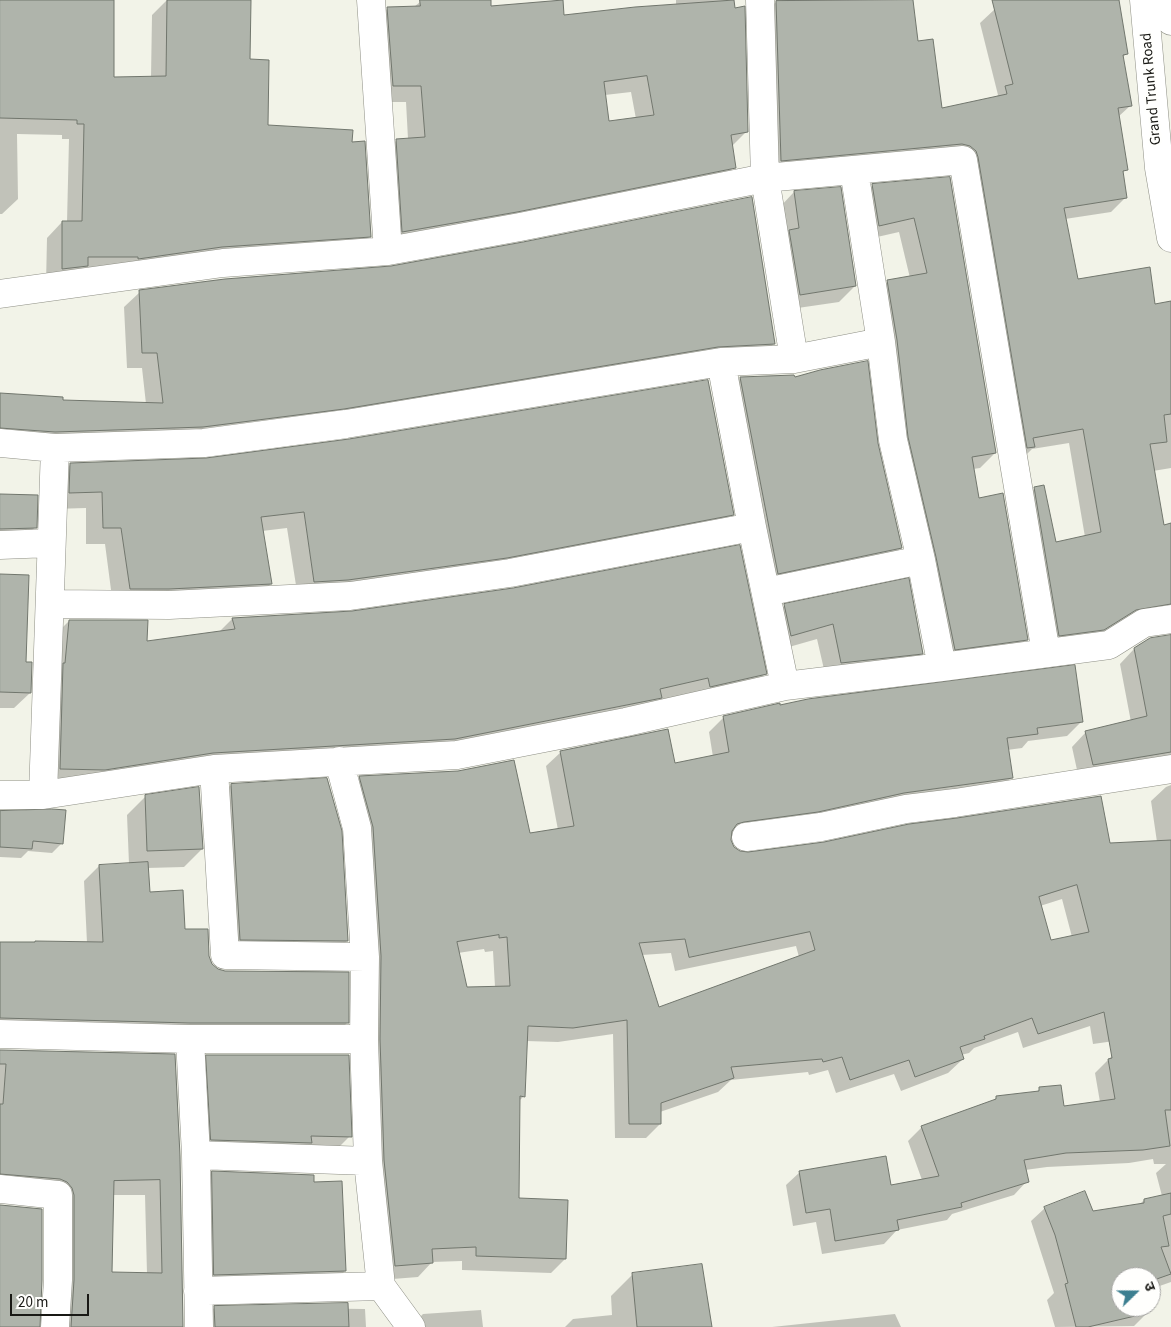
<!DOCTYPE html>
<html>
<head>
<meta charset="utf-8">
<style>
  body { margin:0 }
  #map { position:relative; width:1171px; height:1327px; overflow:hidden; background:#f2f3e8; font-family:"Source Sans 3","Noto Sans Devanagari",sans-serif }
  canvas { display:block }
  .north { position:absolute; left:1111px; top:1267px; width:50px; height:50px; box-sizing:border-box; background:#fffffd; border:1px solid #a3a3a0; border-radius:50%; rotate:68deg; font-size:14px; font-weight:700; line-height:20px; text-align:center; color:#191915 }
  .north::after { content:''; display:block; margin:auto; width:18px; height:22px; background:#3c7f90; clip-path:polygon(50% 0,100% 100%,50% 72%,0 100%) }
  .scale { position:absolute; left:10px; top:1294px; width:79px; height:22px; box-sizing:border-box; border:2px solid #191915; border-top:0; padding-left:6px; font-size:15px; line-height:18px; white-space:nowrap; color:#191915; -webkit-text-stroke:4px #fffffd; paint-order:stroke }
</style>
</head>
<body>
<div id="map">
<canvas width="1171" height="1327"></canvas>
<div class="north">उ</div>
<div class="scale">20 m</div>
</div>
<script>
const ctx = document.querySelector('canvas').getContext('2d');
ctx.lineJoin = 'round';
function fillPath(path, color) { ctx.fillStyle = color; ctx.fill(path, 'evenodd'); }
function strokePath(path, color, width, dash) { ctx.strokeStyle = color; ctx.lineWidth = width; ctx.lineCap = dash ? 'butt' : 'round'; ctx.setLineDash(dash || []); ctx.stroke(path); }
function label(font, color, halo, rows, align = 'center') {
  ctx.font = font + ' "Source Sans 3",sans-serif'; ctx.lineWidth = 4.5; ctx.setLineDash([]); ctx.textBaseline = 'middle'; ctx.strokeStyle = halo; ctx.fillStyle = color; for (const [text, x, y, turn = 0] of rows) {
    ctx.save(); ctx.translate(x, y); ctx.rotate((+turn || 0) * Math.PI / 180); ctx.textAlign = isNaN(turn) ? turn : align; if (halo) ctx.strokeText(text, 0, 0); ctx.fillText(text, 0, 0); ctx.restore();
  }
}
fillPath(new Path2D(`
  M0 0H113V78L151 77 152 15 167 0H250L249 61 267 126 350 144 370 236 354 252 46 284 47 238 62 222H67L69 139H62V135L17 134 18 199 2 214H0Z
  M427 0H489L490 7 563 16 676 5V0H726L747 131 731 147 734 167 718 184 387 248 380 156 397 140 408 139 406 102H377L372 24 388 8 414 7 420 2ZM631 92 636 119 608 123 605 95Z
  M786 0H912L917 42 941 110 995 98 998 95 980 23 995 9 1046 0H1117L1126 54 1122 58 1130 106 1118 117 1126 169 1122 173 1126 197 1111 212 1065 219 1077 280 1154 305 1171 302V468L1153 471 1163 526 1171 525V628L1088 644 1045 650 1020 503 1035 488 1055 543 1085 537 1069 443 1032 449 1020 461 964 172 767 175 762 16 776 2Z
  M949 178 995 453 980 468 973 469 978 499 1027 639 1011 655 940 664 873 297 888 281 910 278 899 232 864 240 857 200 873 185Z
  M794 192 855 286 839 302 784 310 779 208Z
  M140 292 774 344 758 359 327 423 0 444V394L61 401 146 404 142 368H127L124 307Z
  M740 378 877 444 901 548 886 562 763 588 725 393Z
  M71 464 732 514 716 531 298 598 287 528 262 531 271 584 255 600 113 605 105 544H86V508L53 509 54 481Z
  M0 495 35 527 20 543 0 544Z
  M0 575 25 663 30 693 14 708H0Z
  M785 605 922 653 906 669 826 678 817 639 775 651 769 621Z
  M232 619 765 674 750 689 694 702 692 693 438 755 44 785 53 637 69 621 145 643 218 633Z
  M1171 636V778L1079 779 1072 747 1086 732 1131 722 1120 664 1134 649Z
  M779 706 1082 721 1067 736 1028 741 1022 748 1007 750 1011 778 997 792 803 826 730 835 732 847 739 852 1109 845 1157 842 1151 801 1166 787 1171 785V1033L1093 1044 1090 1026 1023 1048 1018 1032 974 1048 969 1053 961 1055 963 1059 948 1073 901 1091 894 1074 836 1093 828 1070 809 1075 808 1072 731 1080 718 1092 660 1112V1124L646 1138H615L613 1034 558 1042 526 1041 524 1096 519 1101 517 1199 565 1259 551 1273 462 1270V1261L432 1262 418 1277 380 1280 345 792 360 778 529 835 558 830 546 766 561 752 674 764 713 757 709 732 724 717ZM1062 899 1072 937 1050 941 1040 906ZM796 946 799 957 658 1009 642 955 671 953 675 971ZM484 949 485 952 493 951 495 987 466 988 458 953Z
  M231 785 347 941 332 956 225 954 216 800Z
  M145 797 202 849 184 867 147 868 148 894 208 957 211 964 217 970 347 1023 332 1038 0 1034V943H87L84 881 99 866 129 864 127 815Z
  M0 811 62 843 52 853 28 851 21 858 0 857Z
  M0 1051 174 1055 182 1327H57L59 1211 0 1191ZM112 1195H145L147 1274H111Z
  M207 1056 350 1136 333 1153 194 1156 190 1073Z
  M1112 1056 1171 1057V1282L1151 1289V1277H1121V1307H1146L1147 1313 1134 1326 1055 1327 1047 1300 1054 1293 1031 1221 1045 1208 1092 1213 1139 1205 1144 1200 1162 1196 1156 1173 1166 1164H1154L1153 1159 1129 1163 1047 1167 1025 1170 1027 1181 1014 1195 952 1214 947 1220 897 1230 884 1244 822 1254 816 1222 793 1226 786 1185 800 1172 890 1187 922 1180 908 1141 922 1127 992 1102 996 1098 1036 1092 1040 1089 1063 1107 1100 1102 1095 1073Z
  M212 1172 313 1184 345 1271 328 1288 197 1291 195 1190Z
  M632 1275 710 1327H565L573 1319 612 1315 611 1296Z
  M215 1307 365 1309 366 1327H199V1323Z
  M481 1310 483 1327H410L423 1314Z
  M895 1314 901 1327H772Z`), '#0003');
const building = new Path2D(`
  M0 0H114V77L166 76 167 0H251L250 59 269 60 268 125 353 130 352 142 365 141 371 237 222 247 138 259V257H88V266L62 269V221H82L84 124H77V120L0 118Z
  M420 0H491V6L563 0 564 15 635 7 734 0 735 8 745 6 748 132 731 135 736 168 517 212 402 232 396 139 425 137 421 86H393L387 7 420 6ZM647 76 654 115 609 121 604 82Z
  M913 0 918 41 933 39 942 108 1007 94 1005 86 1013 84 992 0H1119L1128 54 1123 55 1132 106 1118 108 1128 170 1123 171 1127 198 1064 208 1078 279 1150 267 1155 304 1171 301V414L1164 415 1167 442 1150 444 1164 525 1171 523V604L1136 610 1104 630 1059 636 1034 487 1044 485 1056 542 1101 532 1083 429 1033 438 1035 447 1027 448 978 157 976 151 970 146 962 144 781 161 776 1Z
  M950 177 996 453 972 457 979 498 1003 493 1028 640 955 650 936 557 908 437 897 340 887 280 927 273 914 218 879 226 872 184Z
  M841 187 856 286 800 295 789 230 799 228 794 191Z
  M752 197 775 344 718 347 344 409 203 427 55 432 0 428V393L63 397V400L163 403 157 353H142L139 290 225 279 391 266 523 242Z
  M868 361 878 443 902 548 778 574 740 377 794 375 795 377 820 370Z
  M708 380 734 515 507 558 348 580 314 582 304 512 261 517 272 584 169 589H130L121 528H103L102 492 69 493 70 463 206 458 349 439Z
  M0 494 38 495 37 528 0 529Z
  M740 545 767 674 710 687 708 678 660 689 662 698 455 739 213 753 105 770 60 769 63 663H65L69 620H148L147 641 235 629 232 618 352 611 513 588Z
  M0 574 29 575 26 662H32L31 693 0 692Z
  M909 578 923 654 841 663 833 624 791 636 784 604Z
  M1171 635V752L1093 765 1085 731 1147 716 1134 648 1150 638Z
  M1075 665 1083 722 1037 728 1038 734 1007 738 1013 778 904 793 818 812 744 822 737 824 732 831 731 840 734 847 740 851 748 852 824 842 909 824 957 818 1101 796 1110 843 1171 840V1110H1165L1170 1146 1143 1150 1066 1153 1024 1160 1029 1182 961 1203 962 1207 897 1220 899 1230 835 1241 830 1209 806 1213 799 1171 886 1156 891 1185 939 1176 921 1126 996 1099V1096L1039 1091V1087L1061 1085 1064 1106 1115 1099 1108 1059 1112 1058 1104 1012 1038 1034 1032 1018 984 1036 985 1039 960 1047 964 1059 915 1077 909 1060 850 1080 842 1057 823 1062 822 1059 731 1067 734 1078 661 1103V1124H629L627 1020 573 1028 528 1026 525 1097 520 1096 519 1198 568 1200 566 1259 476 1256V1247L432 1249 433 1263 395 1266 384 1160 380 1039 381 956 373 827 359 776 458 771 514 760 530 833 574 826 560 751 668 729 675 763 729 752 723 716 780 703V705L808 699ZM1077 885 1089 932 1051 940 1039 897ZM810 932 815 950 659 1007 639 943 685 939 689 957ZM499 935V938L507 937 510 986 467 987 457 942Z
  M327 778 342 831 348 941 240 940 231 784Z
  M199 787 203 849 147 851 145 795Z
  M52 809 66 810 63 844 33 841 32 849 0 847V811Z
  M148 862 150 892 183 890 185 929H208L209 956 212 964 218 969 225 971 349 972V1023H190L0 1018V942H35V941L103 942 99 865Z
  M0 1050 175 1054 180 1156 183 1327H71L74 1280V1195L72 1188 67 1182 60 1179 0 1174V1104H3L6 1064H0ZM160 1180 162 1273 112 1272 114 1181Z
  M206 1055H349L352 1137 311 1136 312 1143 211 1140Z
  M212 1171 314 1175V1182L342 1181 346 1271 214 1275Z
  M1085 1191 1093 1211 1144 1203V1199L1171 1193V1214L1163 1216 1169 1246 1161 1247 1171 1274 1151 1281V1277H1121V1307H1147L1148 1313 1088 1327H1076L1065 1284 1068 1283 1055 1235 1044 1207Z
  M0 1205 42 1209V1280L40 1327H0Z
  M702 1264 712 1327H637L632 1273Z
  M348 1303 349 1327H215L214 1306Z`);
fillPath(building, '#afb4ab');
strokePath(building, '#71766d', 1);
const minor = new Path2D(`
  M371 0 388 251
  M760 0 765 178 794 359
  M854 170 881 342 893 440 921 560 942 667
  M0 294 223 263 388 251 520 227 765 178 963 160 1046 653
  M721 362 752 527 785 686
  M0 443 55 448 204 443 346 424 721 362 794 359 881 342
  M0 545 51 543
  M766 592 921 560
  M50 604 169 605 350 596 510 573 752 527
  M339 761 357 828 365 957 364 1039 368 1161 381 1286 411 1327
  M214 769 225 955 365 957
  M0 795H43L214 769 457 755 626 722 785 686 942 667 1109 645 1144 623 1171 619
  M43 795 55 448
  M746 837 821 827 906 809 955 803 1171 769
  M0 1034 190 1039H364
  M190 1039 196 1155 368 1161
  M196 1155 199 1327
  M0 1189 58 1195V1280L55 1327
  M198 1291 381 1286`);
const highway = new Path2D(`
  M1144 0 1159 168 1171 238
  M1167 0 1171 21`);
strokePath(minor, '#8e8f85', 29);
strokePath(highway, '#8e8f85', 29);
strokePath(minor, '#fff', 28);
strokePath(highway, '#fff', 28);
label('15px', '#191915', '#fffffd', [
  ["Grand Trunk Road",1152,89,-95]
]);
</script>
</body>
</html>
